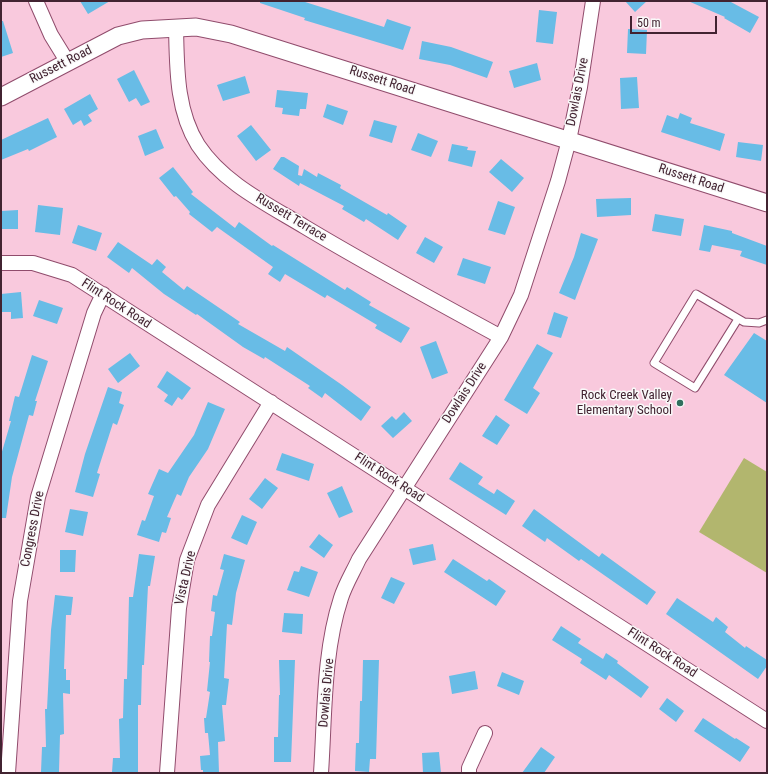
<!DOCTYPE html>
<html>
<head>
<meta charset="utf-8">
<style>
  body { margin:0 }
  #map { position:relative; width:768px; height:774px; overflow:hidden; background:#f9c9dd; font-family:"Roboto Condensed",sans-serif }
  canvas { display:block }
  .frame { position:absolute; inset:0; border:2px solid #422331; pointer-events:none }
  .scale { position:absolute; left:630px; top:16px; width:87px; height:18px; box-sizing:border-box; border:2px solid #422331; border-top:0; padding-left:5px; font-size:12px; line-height:14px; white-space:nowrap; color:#422331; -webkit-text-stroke:3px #f9f9f9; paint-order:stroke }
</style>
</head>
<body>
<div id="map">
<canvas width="768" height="774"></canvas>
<div class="frame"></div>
<div class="scale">50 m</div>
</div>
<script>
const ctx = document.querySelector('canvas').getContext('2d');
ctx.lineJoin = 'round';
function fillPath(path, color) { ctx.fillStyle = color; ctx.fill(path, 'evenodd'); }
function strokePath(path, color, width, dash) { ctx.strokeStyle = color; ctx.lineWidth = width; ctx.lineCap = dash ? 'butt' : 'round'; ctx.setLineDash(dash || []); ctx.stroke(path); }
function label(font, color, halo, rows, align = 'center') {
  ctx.font = font + ' "Roboto Condensed",sans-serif'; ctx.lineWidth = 3; ctx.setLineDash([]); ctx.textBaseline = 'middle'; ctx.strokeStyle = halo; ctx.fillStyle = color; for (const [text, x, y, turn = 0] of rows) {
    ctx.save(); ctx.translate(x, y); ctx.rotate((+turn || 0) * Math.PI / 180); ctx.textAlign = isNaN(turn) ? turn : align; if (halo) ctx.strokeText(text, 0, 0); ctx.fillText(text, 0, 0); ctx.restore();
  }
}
fillPath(new Path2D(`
  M744 458 767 472V573L699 532Z`), '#b2b66e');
fillPath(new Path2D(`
  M80 1H110L88 14Z
  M260 1H302L384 27 387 19 411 27 403 50 304 20 305 18 260 3Z
  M625 1H647L635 12Z
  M688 1H729L759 17 750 33 724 18 725 17Z
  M539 10 557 12 553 44 536 42Z
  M1 21H3L13 53 1 57Z
  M628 29 647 30 646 54 627 53Z
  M422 41 451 47 493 62 487 78 450 65 419 59Z
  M537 63 541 80 514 88 509 71Z
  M134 70 150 102 141 106 136 98 129 102 117 79Z
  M245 76 250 93 223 101 217 85Z
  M637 77 639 108 621 109 620 78Z
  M277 90 308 93 306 109H300L299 116 282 114 283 108 275 107Z
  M90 94 98 109 88 115 92 121 84 126 81 120 73 125 64 109Z
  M327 104 348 111 343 125 323 117Z
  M680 113 692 118 690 123 725 134 720 151 661 132 667 115 678 119Z
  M48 118 57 137 29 151 28 149 1 160V140Z
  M374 120 397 126 392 143 369 136Z
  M251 125 271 150 256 161 237 136Z
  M156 129 164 148 145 156 138 136Z
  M418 133 438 141 431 157 411 150Z
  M738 142 763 145 761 161 736 157Z
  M452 144 468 147 467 150 476 151 472 167 448 161Z
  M281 157H284L299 166 298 175 302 176 304 169 317 177 318 173 341 185 340 188 387 215 388 213 407 226 398 240 366 219 364 222 342 209 344 206 300 183 299 186 273 169Z
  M501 159 524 178 512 192 489 172Z
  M173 167 193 192 191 194 235 228 239 222 272 246 273 245 345 290 347 287 371 302 369 305 410 328 401 343 375 328 377 325 327 295 325 298 285 274 280 282 268 274 273 267 217 227 212 232 189 214 190 212 176 196 174 197 159 178Z
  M631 198V215L597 217 596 199Z
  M498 201 515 207 505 235 488 230Z
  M38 205 63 208 60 235 35 232Z
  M18 210V229H1V211Z
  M655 214 684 219 681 236 652 231Z
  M78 225 102 233 96 251 72 243Z
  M704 225 732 231V233L767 246V265L740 256 742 251 712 245 710 252 699 250Z
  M581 233 598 239 575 300 559 293 574 257Z
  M425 237 443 247 434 263 416 253Z
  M118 242 152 265 157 259 166 267 162 272 184 290 187 286 240 322 238 324 285 351 287 347 342 385 371 407 361 421 325 393 322 398 308 388 310 386 265 357 264 359 243 347 197 314 196 315 164 294 132 268 129 273 107 257Z
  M463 258 491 267 485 284 457 275Z
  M21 292 23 318 11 319V312H1V294Z
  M39 300 63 308 57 324 33 316Z
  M554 312 568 317 561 338 547 334Z
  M754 333 767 341V403L724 375Z
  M436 341 448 373 432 379 420 347Z
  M537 344 553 353 533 388 540 393 527 414 504 400Z
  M130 353 140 366 118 383 108 369Z
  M32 355 48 361 35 401H37L33 416 29 415 12 477 6 518H1V455L11 421H9L15 396 19 397Z
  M167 371 191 388 182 400 178 397 172 406 164 401 168 395 157 387Z
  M108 387 122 392 119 403 124 405 117 425 113 423 97 473 100 474 93 497 75 492 85 454Z
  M208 402 225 409 208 449 189 477 181 496 177 494 167 517 171 518 166 533 162 532 159 542 137 535 142 520 145 521 154 496 148 494 159 469 168 473 194 435Z
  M404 412 412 421 393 438 381 426 392 416 396 420Z
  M496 415 510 425 497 445 482 436Z
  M282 453 314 464 309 481 276 470Z
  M460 462 483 477 478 484 494 494 497 489 515 501 506 515 449 479Z
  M265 478 278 488 262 509 249 499Z
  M342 486 353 512 339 518 327 493Z
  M70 509 88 512 83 536 65 532Z
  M534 509 599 557 602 553 656 592 647 605 581 559 579 561 547 538 545 542 522 526Z
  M242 515 257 522 247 545 231 538Z
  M319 534 333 545 324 558 309 547Z
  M433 544 436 560 413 565 409 549Z
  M60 550H76L75 572H60Z
  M139 554 155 556 150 586H148L144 665H142L141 705H138V773H119L112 772 113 758H120L119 719 123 718 124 679H127L129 597H133Z
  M224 554 245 560 236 593 232 625 227 624 224 678 229 679 226 705H222L225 741 218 742 219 773H203V770H201L200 756 210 755 208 733H205L204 718H206L210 692 207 691 210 662H209L210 636H212L215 612 211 611 213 595 217 596 224 570 220 569Z
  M453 559 487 581 489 579 506 591 496 606 444 572Z
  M301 566 318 572 309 597 287 590 294 571 299 572Z
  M391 577 405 583 394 604 381 598Z
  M55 595 73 597 71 615H66L64 669H66V680H70V694L63 693 64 734 60 735 59 772H41L42 747H46L45 709H47L51 630Z
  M677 598 713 622 716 617 728 627 725 632 745 648 746 646 767 660V666L758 679 666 614Z
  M284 613 303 614 302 634 282 632Z
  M561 626 581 639 578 643 603 659 606 653 618 661 617 663 649 687 641 698 609 675 606 680 580 663 582 659 552 640Z
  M279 660H295L291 762H274V737H278L279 695H280Z
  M363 660H379L376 759H370L369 772 355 771 356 743H359L360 701H362Z
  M475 671 478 689 452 694 449 676Z
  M502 672 524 681 519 695 497 686Z
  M667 698 684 711 676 722 659 709Z
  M703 718 735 739 736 738 750 747 740 762 694 731Z
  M541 747 555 757 544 773H522Z
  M439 752 441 773H423L422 753Z`), '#68bce6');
const service = new Path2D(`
  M738 319 695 388 654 363 696 294 744 322 759 323 767 320`);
const minor = new Path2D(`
  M36 1 51 35 67 61
  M176 27C177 67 176 110 198 145 223 183 267 204 305 227 370 266 435 301 501 337
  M1 263H33L72 275 767 721
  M8 773 20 601 38 497 94 313 103 294
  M167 773 179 608 187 560 208 505 271 402
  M321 773C325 715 323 653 341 598 345 585 353 572 359 559L501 337 521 295 558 181 569 140 580 87 593 1
  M469 773V768L485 733`);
const tertiary = new Path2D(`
  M1 97 118 36 142 30 196 27 231 34 767 203`);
strokePath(service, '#904c6c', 9);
strokePath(minor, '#904c6c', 16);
strokePath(tertiary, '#904c6c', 19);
strokePath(service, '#fff', 7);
strokePath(minor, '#fff', 14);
strokePath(tertiary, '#fff', 17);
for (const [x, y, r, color] of [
  [680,403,4,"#306f5d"]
]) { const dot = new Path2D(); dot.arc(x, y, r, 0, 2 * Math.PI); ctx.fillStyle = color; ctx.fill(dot); strokePath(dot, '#f9f9f9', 1.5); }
label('13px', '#422331', '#f9f9f9', [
  ["Russett Road",61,65,-27],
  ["Russett Road",382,81,18],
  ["Dowlais Drive",578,92,-79],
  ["Russett Road",691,179,18],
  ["Russett Terrace",291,218,31],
  ["Flint Rock Road",116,304,33],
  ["Dowlais Drive",465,393,-57],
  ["Flint Rock Road",389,478,33],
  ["Congress Drive",33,529,-79],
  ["Vista Drive",186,578,-77],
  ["Flint Rock Road",662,653,33],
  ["Dowlais Drive",327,693,-85]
]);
label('13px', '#422331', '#f9f9f9', [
  ["Rock Creek Valley",672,396],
  ["Elementary School",672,411]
], 'right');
</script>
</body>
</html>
